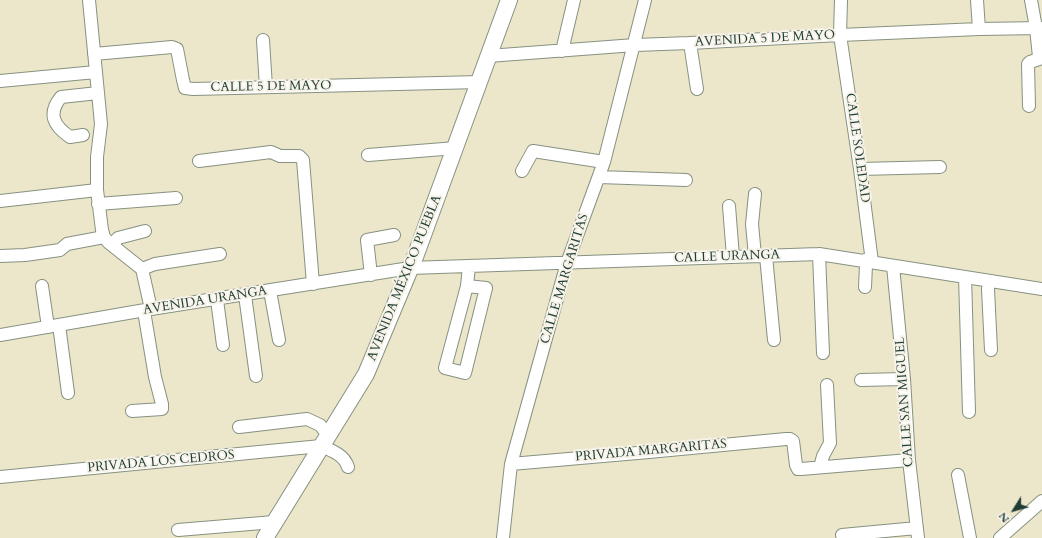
<!DOCTYPE html>
<html>
<head>
<meta charset="utf-8">
<style>
  body { margin:0 }
  #map { position:relative; width:1042px; height:538px; overflow:hidden; background:#ece6cb; font-family:Cardo,serif }
  canvas { display:block }
  .north { position:absolute; left:994px; top:490px; width:40px; height:40px; -webkit-text-stroke:3px #f7f3e8; paint-order:stroke; rotate:233deg; font-size:11px; font-weight:700; line-height:16px; text-align:center; color:#1f3d34 }
  .north::after { content:''; display:block; margin:auto; width:14px; height:18px; background:#1f3d34; clip-path:polygon(50% 0,100% 100%,50% 72%,0 100%) }
</style>
</head>
<body>
<div id="map">
<canvas width="1042" height="538"></canvas>
<div class="north">N</div>
</div>
<script>
const ctx = document.querySelector('canvas').getContext('2d');
ctx.lineJoin = 'round';
function strokePath(path, color, width, dash) { ctx.strokeStyle = color; ctx.lineWidth = width; ctx.lineCap = dash ? 'butt' : 'round'; ctx.setLineDash(dash || []); ctx.stroke(path); }
function label(font, color, halo, rows, align = 'center') {
  ctx.font = font + ' Cardo,serif'; ctx.lineWidth = 4; ctx.setLineDash([]); ctx.textBaseline = 'middle'; ctx.strokeStyle = halo; ctx.fillStyle = color; for (const [text, x, y, turn = 0] of rows) {
    ctx.save(); ctx.translate(x, y); ctx.rotate((+turn || 0) * Math.PI / 180); ctx.textAlign = isNaN(turn) ? turn : align; if (halo) ctx.strokeText(text, 0, 0); ctx.fillText(text, 0, 0); ctx.restore();
  }
}
const minor = new Path2D(`
  M89 0 101 124 97 157V190L102 230 104 237 108 242 142 269 151 309
  M841 0 840 35 860 169 872 262
  M977 0 979 29
  M263 40 266 87
  M690 43 697 89
  M562 51 574 0
  M94 54 172 47 177 49 183 80 185 88 193 89 480 82
  M488 56 635 45 690 43 840 35 979 29 1042 28
  M0 81 96 72
  M1029 106 1028 64 1030 62 1039 59V57L1036 28 1031 0
  M83 135 70 137C54 126 47 114 61 97L98 93
  M368 155 456 148
  M199 161 271 152 280 156H299L303 160 313 284
  M860 169 940 167
  M522 171 533 151 604 162
  M599 177 686 180
  M755 194 752 224 755 256
  M0 201 97 190
  M98 204 176 198
  M729 206 733 257
  M112 245 118 238 145 231
  M819 254 823 353
  M0 256 25 255 60 250 67 244 104 237
  M766 256 774 340
  M865 260 866 265 865 287
  M893 266 904 379 909 460 918 538
  M142 269 155 264 220 254
  M371 275 367 240 394 235
  M965 277 969 412
  M989 281 988 289 991 350
  M42 286 48 327
  M467 286 486 288 465 373 445 368 467 286 469 266
  M270 291 279 340
  M245 295 256 376
  M217 300 223 345
  M59 325 68 393
  M0 335 151 309 410 268 819 254 1042 289
  M861 380 904 379
  M132 411 162 409V404L155 377 144 311
  M239 427 307 419 320 425 328 435
  M511 464 649 452 786 439H790L793 441 796 465 798 469H801L909 460
  M820 467 823 456 830 443 827 385
  M958 475 970 538
  M0 477 321 446C333 451 344 455 348 467
  M178 530 274 522
  M842 535 917 528
  M503 538 511 464 567 263 604 162 645 0
  M1000 538 1042 501`);
const major = new Path2D(`
  M265 538 366 374 415 257 509 0`);
strokePath(minor, '#869280', 14);
strokePath(major, '#869280', 18);
strokePath(minor, '#fff', 12);
strokePath(major, '#fff', 16);
label('13px', '#1f3d34', '#f7f3e8', [
  ["AVENIDA 5 DE MAYO",765,39,-3],
  ["CALLE 5 DE MAYO",271,87,-1],
  ["CALLE SOLEDAD",857,148,82],
  ["CALLE URANGA",727,257,-2],
  ["AVENIDA MÉXICO PUEBLA",405,278,-68],
  ["CALLE MARGARITAS",565,279,-73],
  ["AVENIDA URANGA",205,301,-9],
  ["CALLE SAN MIGUEL",905,402,-94],
  ["PRIVADA MARGARITAS",651,451,-5],
  ["PRIVADA LOS CEDROS",161,462,-5]
]);
</script>
</body>
</html>
